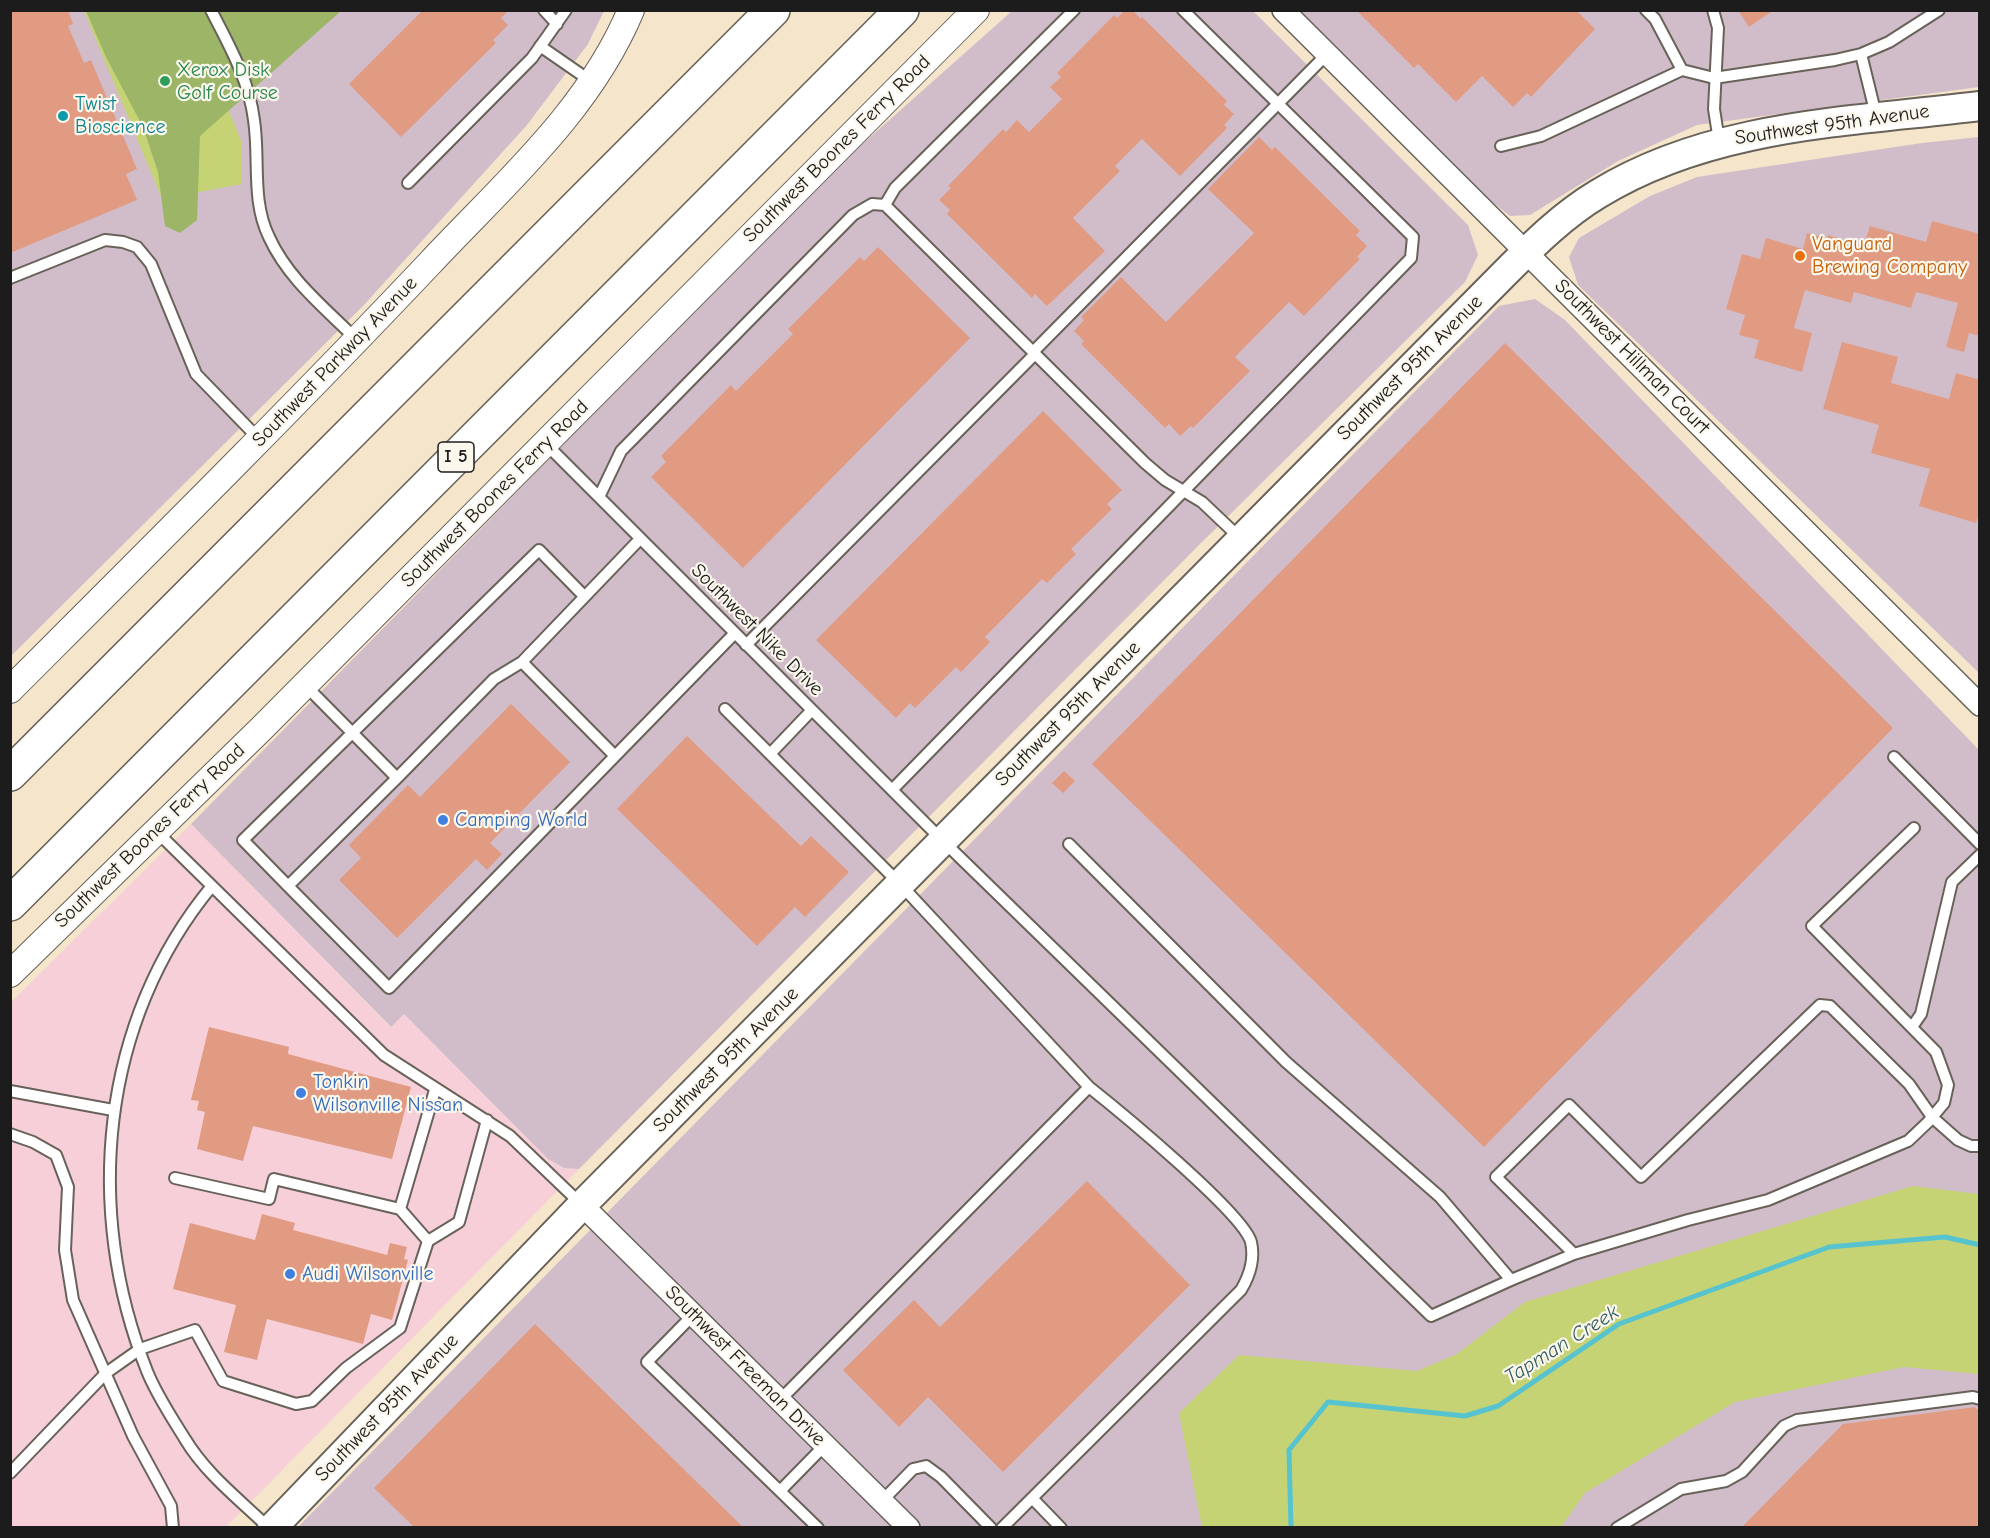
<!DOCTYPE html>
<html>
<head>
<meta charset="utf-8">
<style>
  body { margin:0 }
  #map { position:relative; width:1990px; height:1538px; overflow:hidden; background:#f4e5cb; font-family:"Comic Neue",sans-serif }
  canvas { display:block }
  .frame { position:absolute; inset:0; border:12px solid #1c1c1c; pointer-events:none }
</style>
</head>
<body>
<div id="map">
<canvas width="1990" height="1538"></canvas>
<div class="frame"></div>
</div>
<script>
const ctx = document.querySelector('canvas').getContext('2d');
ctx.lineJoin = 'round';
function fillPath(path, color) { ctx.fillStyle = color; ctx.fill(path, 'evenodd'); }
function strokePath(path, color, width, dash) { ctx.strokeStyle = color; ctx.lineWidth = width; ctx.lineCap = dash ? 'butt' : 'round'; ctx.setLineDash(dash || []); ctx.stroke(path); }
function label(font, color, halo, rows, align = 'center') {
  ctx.font = font + ' "Comic Neue",sans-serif'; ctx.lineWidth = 4.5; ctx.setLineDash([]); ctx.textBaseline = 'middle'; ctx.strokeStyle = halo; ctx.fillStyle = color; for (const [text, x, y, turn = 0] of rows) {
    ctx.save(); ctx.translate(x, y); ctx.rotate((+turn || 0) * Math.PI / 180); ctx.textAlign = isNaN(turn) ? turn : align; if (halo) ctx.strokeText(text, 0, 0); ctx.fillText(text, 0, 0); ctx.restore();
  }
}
fillPath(new Path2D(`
  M191 824 390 1027 404 1014 548 1159 564 1168 579 1169 226 1527 11 1528V1002Z`), '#f6cfd8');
fillPath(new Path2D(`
  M11 11H604L588 44 527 125 363 306 11 656Z
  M1012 11H1253L1468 225 1478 255 1465 282 1201 543 579 1169 564 1168 548 1159 404 1014 391 1027 191 824 832 171Z
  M1295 11H1979V87L1697 125 1618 161 1530 215 1510 216 1487 198Z
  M1979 137V673L1578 285 1569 257 1579 238 1650 196 1697 177 1922 143Z
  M1535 299 1565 320 1979 750V1527L297 1528 1499 306Z`), '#d1bdca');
fillPath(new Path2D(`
  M84 11H188L242 143V184L162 199Z
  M1913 1186 1979 1194V1374L1904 1367 1735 1402 1585 1493 1561 1527H1202L1179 1413 1239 1355 1417 1371 1457 1354 1525 1302Z`), '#c6d375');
fillPath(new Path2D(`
  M86 11H341L200 136 197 220 180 233 165 226 158 172 143 127 106 57Z`), '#9cb566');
strokePath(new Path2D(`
  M1291 1528 1289 1450 1328 1402 1465 1416 1498 1406 1619 1324 1829 1247 1945 1237 1980 1245`), '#56c3ce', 5);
fillPath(new Path2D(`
  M10 10H68L73 24 68 26 84 63 91 60 137 169 126 174 137 200 10 253Z
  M423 10H509L501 18 508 25 493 40 496 43 401 137 349 84Z
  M1125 10H1132L1141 19 1142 17 1227 101 1224 105 1234 114 1224 125 1227 128 1180 176 1142 139 1115 166 1120 171 1073 218 1105 251 1047 306 1035 294 1032 298 947 214 950 210 939 200 951 188 948 186 1003 129 1006 132 1017 120 1029 132 1062 99 1050 87 1061 77 1057 73 1114 15 1117 18Z
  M1356 10H1576L1595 29 1531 97 1527 93 1513 107 1482 76 1456 102 1418 64 1414 68Z
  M1738 10H1774L1749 27Z
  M1259 137 1272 150 1275 147 1360 231 1356 235 1367 246 1357 257 1360 259 1304 316 1289 302 1235 357 1250 371 1193 428 1191 426 1180 436 1169 424 1165 428 1081 344 1084 341 1074 331 1084 320 1081 317 1121 277 1166 322 1254 233 1208 189Z
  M1932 221 1980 234V336L1969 333 1964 352 1946 347 1958 303 1916 292 1911 308 1854 292 1851 303 1805 290 1794 328 1812 333 1802 372 1754 358 1759 340 1739 335 1745 315 1726 309 1742 254 1760 259 1766 238 1803 249 1807 233 1827 238 1828 235 1864 245 1870 226 1926 242Z
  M878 247 970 338 743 568 651 477 666 462 661 456 731 385 736 391 793 334 788 329 860 257 864 261Z
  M1842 342 1898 357 1891 383 1949 399 1956 373 1980 380V510L1976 523 1919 506 1930 469 1871 453 1879 425 1823 409Z
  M1505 343 1893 728 1484 1147 1092 764Z
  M1043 411 1122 490 1107 504 1112 509 1071 549 1076 554 1047 583 1042 579 985 637 990 642 961 672 956 667 915 708 910 703 896 718 816 640Z
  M511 704 570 762 490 843 502 854 487 870 476 859 397 938 339 880 361 858 349 845 408 785 420 797Z
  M687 736 801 846 811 836 849 872 805 917 795 907 757 946 617 809Z
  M1064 771 1075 781 1063 793 1052 783Z
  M209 1027 289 1047 288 1054 411 1087 392 1159 253 1126 243 1161 197 1149 205 1112 197 1110 199 1101 191 1100Z
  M1087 1181 1190 1285 1003 1472 928 1397 899 1427 843 1370 914 1300 940 1327Z
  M262 1214 295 1223 293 1230 387 1255 390 1243 407 1247 404 1259 408 1260 392 1320 371 1314 363 1344 267 1319 257 1360 224 1352 236 1305 173 1289 190 1223 255 1240Z
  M535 1324 743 1527H414L374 1488Z
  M1975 1407 1980 1412V1527H1742L1843 1424Z`), '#e19b82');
const service = new Path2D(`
  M211 10C229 45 249 80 254 120 260 159 251 200 269 237 288 279 325 308 357 340
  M544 10 557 24
  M1646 10 1655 19 1682 70
  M1713 10 1718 28 1714 109 1719 141
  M540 46 592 82
  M1861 54 1876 115
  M1501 146 1541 136 1682 70 1714 78 1835 60 1861 54 1889 42 1939 10
  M408 183 532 58 566 10
  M885 205 895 188 1074 10
  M10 278 105 240 123 242 137 247 151 264 196 374 259 439
  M1033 352 1327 54
  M546 444 943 841 1431 1316 1511 1280 1440 1197 1286 1062 1069 844
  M599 497 621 451 853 215 872 204 885 205 1145 463 1165 480 1202 502 1241 539
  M746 645 1035 354
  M522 662 615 756
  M305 685 397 778 288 886 389 988 735 633
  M725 709 900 884 1089 1087C1118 1110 1243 1213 1251 1242 1255 1260 1250 1275 1241 1290L1002 1528
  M770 754 812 710
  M1894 757 1980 844
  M397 778 494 679 522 662 640 539
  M892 790 1411 258 1413 237 1183 10
  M155 830 384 1055 510 1136 581 1204
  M212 886C100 1021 83 1211 147 1371 156 1394 172 1418 185 1439 206 1474 240 1500 269 1528
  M288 886 243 840 539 550 584 596
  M1912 1027 1921 1014 1952 882 1980 855
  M10 1091 113 1110
  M10 1134 33 1142 56 1155 68 1187 65 1250 73 1300 133 1436 171 1506 173 1528
  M175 1178 269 1199 274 1179 400 1209
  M428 1241 400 1209 435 1090
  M1574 1254 1496 1177 1569 1105 1641 1177 1820 1005 1830 1006 1909 1084 1932 1117 1958 1140 1971 1146H1980
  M1511 1280 1574 1254 1688 1220 1768 1200 1908 1141 1928 1122 1944 1103 1948 1085 1936 1052 1812 926 1914 828
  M693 1315 647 1362 818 1528
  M780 1400 1089 1087
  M10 1473 106 1373 140 1349 195 1330 223 1381 296 1404 312 1401 346 1368 400 1328 428 1241 459 1222 487 1120
  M781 1490 825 1445
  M1032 1498 1061 1528
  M882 1501 913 1469 926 1466 941 1477 991 1528
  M1617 1528 1681 1489 1726 1481 1742 1472 1784 1426 1797 1420 1973 1397 1980 1399`);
const minor = new Path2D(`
  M1283 10 1980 705
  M582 1205 909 1528`);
const tertiary = new Path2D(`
  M10 690C151 549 293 408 430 263 503 185 589 111 631 10
  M10 974 261 729 976 10`);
const secondary = new Path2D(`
  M272 1528 582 1205 1505 273C1534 244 1563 215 1598 194 1712 124 1850 122 1980 106`);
const motorway = new Path2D(`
  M10 774 773 10
  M10 904 902 10`);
strokePath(service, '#686259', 14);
strokePath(minor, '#686259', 24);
strokePath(tertiary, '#686259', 28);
strokePath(secondary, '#686259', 32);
strokePath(motorway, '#686259', 36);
strokePath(service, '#fff', 10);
strokePath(minor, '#fff', 21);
strokePath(tertiary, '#fff', 26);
strokePath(secondary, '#fff', 28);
strokePath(motorway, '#fff', 33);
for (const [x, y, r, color] of [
  [165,81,6,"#2e9e5b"],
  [63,116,6,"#0f9aa8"],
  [1800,256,6,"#e8710a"],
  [443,820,6,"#3f7fe0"],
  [301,1093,6,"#3f7fe0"],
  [290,1274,6,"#3f7fe0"]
]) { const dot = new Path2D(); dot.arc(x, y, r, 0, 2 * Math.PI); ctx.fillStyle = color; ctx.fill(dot); strokePath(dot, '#fbf7ec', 2); }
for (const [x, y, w] of [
  [456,457,36]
]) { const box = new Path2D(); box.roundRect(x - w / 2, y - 15, w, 30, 4.5); ctx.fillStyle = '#fbf7ec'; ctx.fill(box); strokePath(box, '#1c1c1c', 1.5); }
label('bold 18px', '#1c1c1c', null, [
  ["I 5",456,457]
]);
label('20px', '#27864d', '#fbf7ec', [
  ["Xerox Disk",177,70],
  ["Golf Course",177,93]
], 'left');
label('20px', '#0d838f', '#fbf7ec', [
  ["Twist",75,104],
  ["Bioscience",75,127]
], 'left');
label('20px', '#1c1c1c', '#fbf7ec', [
  ["Southwest 95th Avenue",1832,125,-8],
  ["Southwest Boones Ferry Road",837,149,-45],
  ["Southwest Hillman Court",1632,357,45],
  ["Southwest Parkway Avenue",335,362,-46],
  ["Southwest 95th Avenue",1410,368,-45],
  ["Southwest Boones Ferry Road",495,494,-45],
  ["Southwest Nike Drive",757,630,45],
  ["Southwest 95th Avenue",1068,714,-45],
  ["Southwest Boones Ferry Road",150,836,-44],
  ["Southwest 95th Avenue",726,1060,-45],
  ["Southwest Freeman Drive",745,1366,45],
  ["Southwest 95th Avenue",387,1408,-46]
]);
label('20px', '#c56008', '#fbf7ec', [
  ["Vanguard",1812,244],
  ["Brewing Company",1812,267]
], 'left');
label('20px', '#366cbe', '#fbf7ec', [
  ["Camping World",455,820],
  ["Tonkin",313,1082],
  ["Wilsonville Nissan",313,1105],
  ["Audi Wilsonville",302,1274]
], 'left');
label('italic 21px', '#335f63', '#fbf7ec', [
  ["Tapman Creek",1562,1345,-32]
]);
</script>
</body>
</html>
